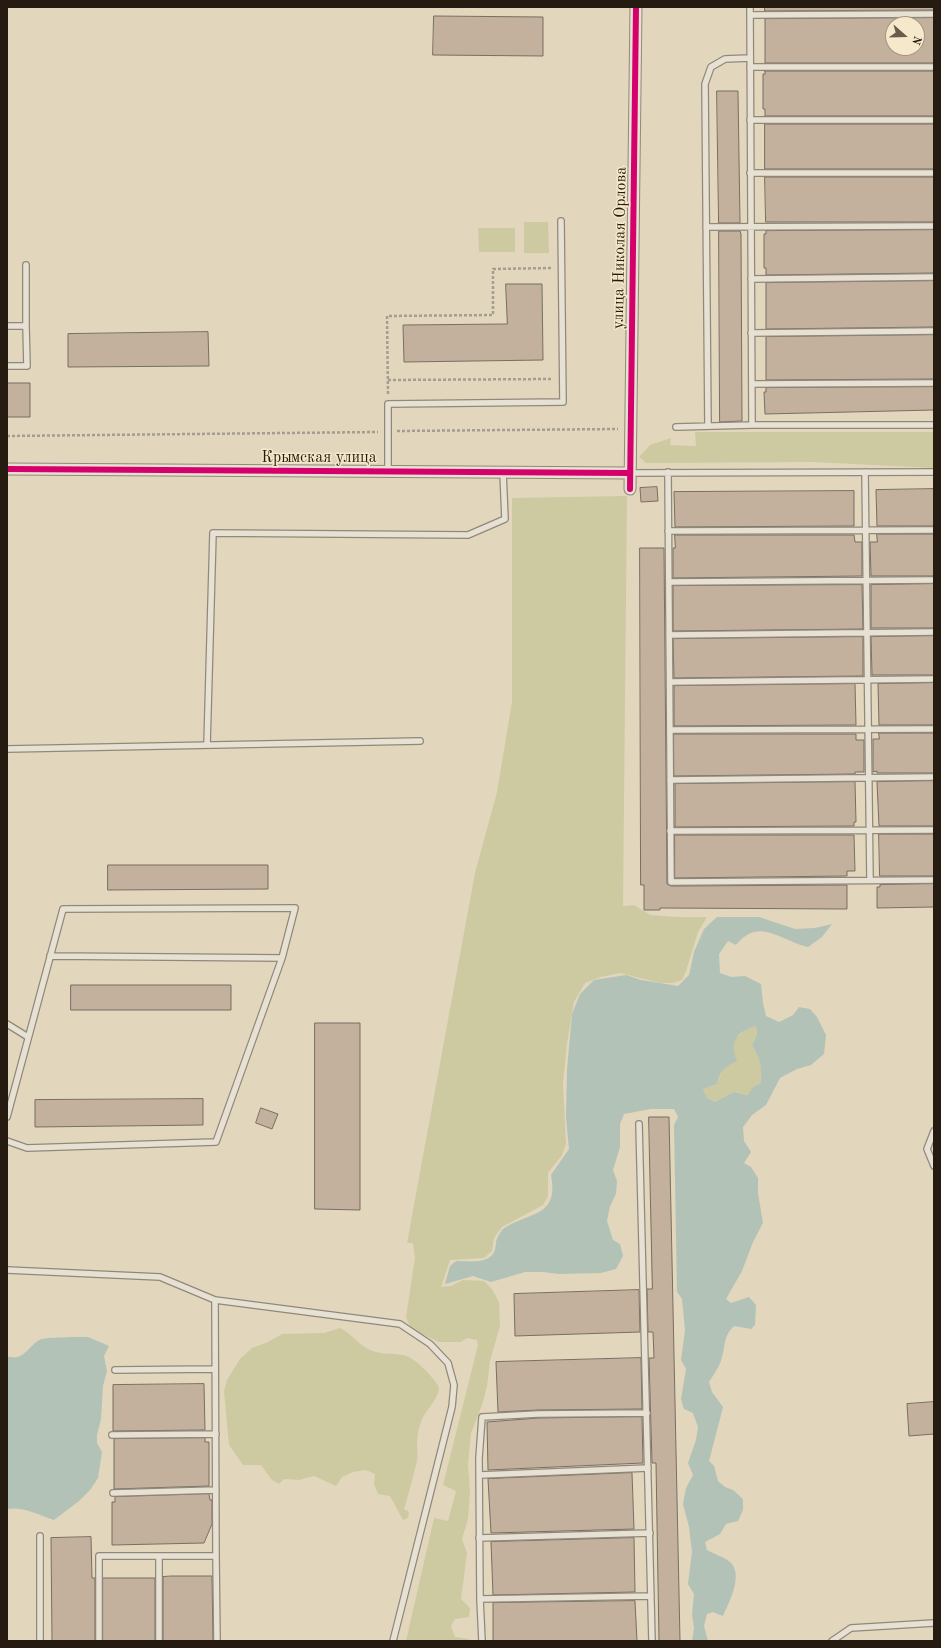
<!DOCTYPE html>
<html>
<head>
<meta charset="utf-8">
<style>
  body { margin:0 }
  #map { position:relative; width:941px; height:1648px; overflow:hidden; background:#e2d6bd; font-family:"Old Standard TT",serif }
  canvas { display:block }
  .frame { position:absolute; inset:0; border:8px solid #261b10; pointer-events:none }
  .north { position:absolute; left:885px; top:16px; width:40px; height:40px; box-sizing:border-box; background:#f6e8ca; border:1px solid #a39680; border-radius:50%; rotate:110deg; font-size:11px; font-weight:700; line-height:16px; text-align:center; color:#261b10 }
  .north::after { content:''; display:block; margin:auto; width:14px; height:18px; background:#685c4d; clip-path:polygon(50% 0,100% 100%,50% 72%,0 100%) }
</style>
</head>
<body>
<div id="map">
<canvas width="941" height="1648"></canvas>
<div class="frame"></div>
<div class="north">N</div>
</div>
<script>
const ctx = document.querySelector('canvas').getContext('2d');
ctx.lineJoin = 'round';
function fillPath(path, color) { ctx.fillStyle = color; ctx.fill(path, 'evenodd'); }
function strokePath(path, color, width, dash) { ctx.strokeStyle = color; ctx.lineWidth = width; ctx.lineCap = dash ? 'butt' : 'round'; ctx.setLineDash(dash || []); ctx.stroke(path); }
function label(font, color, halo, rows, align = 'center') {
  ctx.font = font + ' "Old Standard TT",serif'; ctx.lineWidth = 3; ctx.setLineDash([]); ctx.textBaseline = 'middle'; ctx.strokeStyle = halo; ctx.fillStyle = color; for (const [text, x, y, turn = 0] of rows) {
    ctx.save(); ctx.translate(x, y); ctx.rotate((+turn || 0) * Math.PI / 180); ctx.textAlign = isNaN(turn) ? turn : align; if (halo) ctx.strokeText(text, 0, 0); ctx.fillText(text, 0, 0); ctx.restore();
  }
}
fillPath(new Path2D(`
  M524 222H548L549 253H524Z
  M478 228H515V252H479Z
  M695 432H934V468L813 462 646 463 639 457 650 445 671 438 670 445 696 446Z
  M627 496 623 906 634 905 650 915 676 917H707L698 932 686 971 682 980 672 983H660L620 973 601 977 585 983 574 1002 567 1043 563 1083 566 1144 562 1155 548 1173V1196L543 1205 502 1227 494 1238 492 1251 484 1258 450 1260 441 1287 451 1286 463 1280 484 1281 492 1289 499 1302 500 1326 490 1361 487 1386 483 1402 471 1433 468 1464 470 1492 468 1519 462 1539 467 1553 461 1599 470 1608 469 1617 455 1619 451 1626 455 1637 469 1639V1641H406L434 1518 448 1521 456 1491 443 1485 478 1345 477 1340 467 1338 461 1342H439L411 1329 406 1317 415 1258 413 1243H407L475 873 497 792 512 702V498Z
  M756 1026 757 1034 752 1045C760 1058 762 1068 761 1083L753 1087 749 1095 734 1092 715 1102 707 1098 703 1089 717 1084 719 1078 733 1051 735 1039 746 1029Z
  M340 1328C351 1333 359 1345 370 1350 382 1355 391 1353 403 1355 415 1357 433 1377 439 1387 438 1402 425 1409 421 1422 418 1429 417 1438 417 1446 417 1451 418 1457 417 1461 413 1477 409 1493 404 1509L409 1512 408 1518 403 1520 390 1496 378 1494 374 1484 375 1474 366 1470 353 1472 342 1477 336 1486 314 1476 299 1480 284 1479 279 1484 272 1480 261 1465H243L229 1445 224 1391 227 1380 240 1359 252 1348 268 1342 282 1334 324 1333Z`), '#cdcaa1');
fillPath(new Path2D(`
  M717 917H759L795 929 815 928 832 924 822 937 808 947C781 941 759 916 736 945L728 941 719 954 720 973 731 977 745 976 761 984 763 1003 766 1016 779 1022 793 1015 799 1007 810 1009 817 1017 826 1035 824 1054 811 1065 797 1069 780 1078 766 1105 752 1115 743 1127 744 1141 751 1152 744 1163 751 1167 758 1178V1193L763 1223 753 1242 742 1271 726 1299 731 1303 749 1297 756 1305 755 1325 751 1329 734 1326C723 1337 726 1343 722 1357 720 1366 714 1374 709 1382L712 1392 723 1407 709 1461 714 1466 718 1481 725 1487 733 1490 743 1499V1510L738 1521 726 1524 720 1534 705 1542 707 1550C714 1554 724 1557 730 1562 744 1575 729 1602 723 1616L713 1612 707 1614 704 1626 708 1641H692L694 1628 692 1615 694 1594 688 1584 692 1552 689 1527 683 1504 686 1488 693 1475 688 1463 696 1440 698 1427 693 1413 684 1409 681 1399 686 1369 681 1360 685 1330 682 1299 677 1292 674 1125 678 1117 674 1109H651L624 1114 620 1124V1147L613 1170 617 1181 616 1194 610 1206 607 1221 613 1240 620 1244 623 1256 616 1269 601 1273 559 1274 543 1272H525L491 1282 473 1276 445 1284 450 1266 456 1261C467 1261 486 1264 493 1254 495 1251 496 1246 496 1242 497 1238 500 1232 503 1229 530 1211 559 1218 551 1175L569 1149 566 1118 567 1070 572 1014 580 994 594 980 626 975 641 980 678 986 689 975 694 952 704 929ZM756 1026 757 1034 752 1045C760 1058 762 1068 761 1083L753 1087 748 1095 734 1092 715 1102 707 1098 703 1089 717 1084C720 1071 725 1066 737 1061 729 1042 737 1031 756 1026Z
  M70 1337H88L109 1346 104 1356 107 1371 103 1386 101 1419 97 1435V1443L102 1452 98 1478 90 1490 79 1501 54 1520C39 1515 23 1506 7 1509V1356C25 1363 30 1342 42 1339 50 1337 61 1338 70 1337Z`), '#b2c2b7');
const building = new Path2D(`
  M765 7H934V10L765 11Z
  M434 16 543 17V56L433 55Z
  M934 18V63H765V19ZM893 24H917V48H893Z
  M765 71H934V116H765V109H763V74H765Z
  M717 91H738L740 223H719Z
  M765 124H934V169H765Z
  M765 177H934V222H766Z
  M934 230V273L766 275V268H764V234H766V231Z
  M719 231H740L741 234 742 421 720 422Z
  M934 281V327L766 329V283Z
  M506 284H542L543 360 404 362 403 325 507 324Z
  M208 332 209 366 68 367V334Z
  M934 335V379L766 380V337Z
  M7 383H30V417H7Z
  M934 387V410L765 414 764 392H766V388Z
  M657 487 658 501 641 502 640 488Z
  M934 489V526H877L876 490Z
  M854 491V526L675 527 674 492Z
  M877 534H934V576H871L870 542H877Z
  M675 535H854L855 542H862V576L673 578V548H675Z
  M640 548H664L667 884 671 886 847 885V909L660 908V910H644V885H641Z
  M934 584V628H871V585Z
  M862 585 863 629 673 631V586Z
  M934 636V675H872L871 637Z
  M863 637V676L674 678 673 639Z
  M934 683V725H879L878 684Z
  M855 684 856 725 674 726V686Z
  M879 733H934V773H877V771L873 772V739H879Z
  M674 734H856V740H864V772H855V774L674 776Z
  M934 781V826H879L877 782Z
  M855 782 856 822H854V826L675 827V784Z
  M879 834H934V876H880Z
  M675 835H854L855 871H847V876L675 878Z
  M108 865H268V889L108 890Z
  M934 884V907L877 908V887H880V885Z
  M71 985H231V1010H71Z
  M315 1023H360V1210L315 1209Z
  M203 1099V1125L35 1127V1100Z
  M261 1108 278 1114 272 1129 256 1123Z
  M649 1117H669L680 1641H659L656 1463H652L649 1358H654L653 1332H648L647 1289H652Z
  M639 1290 640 1332 515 1336 514 1294Z
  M641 1358 642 1409 538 1410 498 1412 496 1362Z
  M204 1384 205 1430 113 1431V1385Z
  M934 1402V1434L909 1436 907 1404Z
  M642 1417 643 1463 488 1470 487 1422 538 1418Z
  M205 1438V1442H209V1486L114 1489V1439Z
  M632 1473 634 1529 491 1533 488 1479Z
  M209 1494 210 1500H212V1524L204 1543 112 1545V1502H115V1497Z
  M91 1537 92 1578H95V1641H52L51 1538Z
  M634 1538 635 1592 493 1595 491 1542Z
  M171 1576H212L213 1641H163V1577Z
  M103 1578H155V1641H103Z
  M635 1601 637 1641H493V1603Z`);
fillPath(building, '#c3b09d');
strokePath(building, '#776f62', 1);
const service = new Path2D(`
  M750 7 752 425
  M750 15 934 14
  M750 67H934
  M750 120H934
  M750 173H934
  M706 227 934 226
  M26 265V326
  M751 279 934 277
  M7 326H26L27 366H7
  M751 333 934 331
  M752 384 934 383
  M708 426 705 84 711 67 725 59 750 58
  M676 427 752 425H934
  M388 471V404L563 402 561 221
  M668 472 671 882 934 880
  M865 472 870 880
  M630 473 934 472
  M668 531 934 530
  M669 582 934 580
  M669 635 934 632
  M670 682 934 679
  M670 730 934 729
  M207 745 213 533 468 535 505 519 503 472
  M7 749 420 741
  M670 780 934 777
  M670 831 934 830
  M50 956 282 958
  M7 1024 28 1037
  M7 1117 63 909 295 908 282 958 216 1142 27 1148 7 1141
  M639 1124 652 1641
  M934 1131 927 1149 934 1166
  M7 1270 160 1277 215 1300 400 1324 430 1344 448 1363 454 1385 452 1407 393 1641
  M215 1300 216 1556
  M115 1370 215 1369
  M112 1435 216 1434
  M480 1475 648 1468
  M113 1493 216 1490
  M479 1538 650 1533
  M159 1557V1641
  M480 1599 479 1458 482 1417 538 1414 647 1413
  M40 1641V1536
  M99 1641V1556H216L217 1641
  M482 1641 480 1599 651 1596
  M832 1641 851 1628 934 1623`);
const minor = new Path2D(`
  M7 469 630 473
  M630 489 636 7`);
strokePath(service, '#91887a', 8);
strokePath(minor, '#91887a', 13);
strokePath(new Path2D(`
  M388 380 553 379
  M388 394 387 316 493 315V269L553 268
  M397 431 618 429
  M7 436 378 432`), '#a39d92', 2.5, [3, 2]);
strokePath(service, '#e7e1d4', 5.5);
strokePath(minor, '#e7e1d4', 11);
strokePath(new Path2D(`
  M7 469 630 473
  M630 489 636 7`), '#d6006c', 6);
label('16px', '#261b10', '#f6e8ca', [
  ["улица Николая Орлова",620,248,-89],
  ["Крымская улица",319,458]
]);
</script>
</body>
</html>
